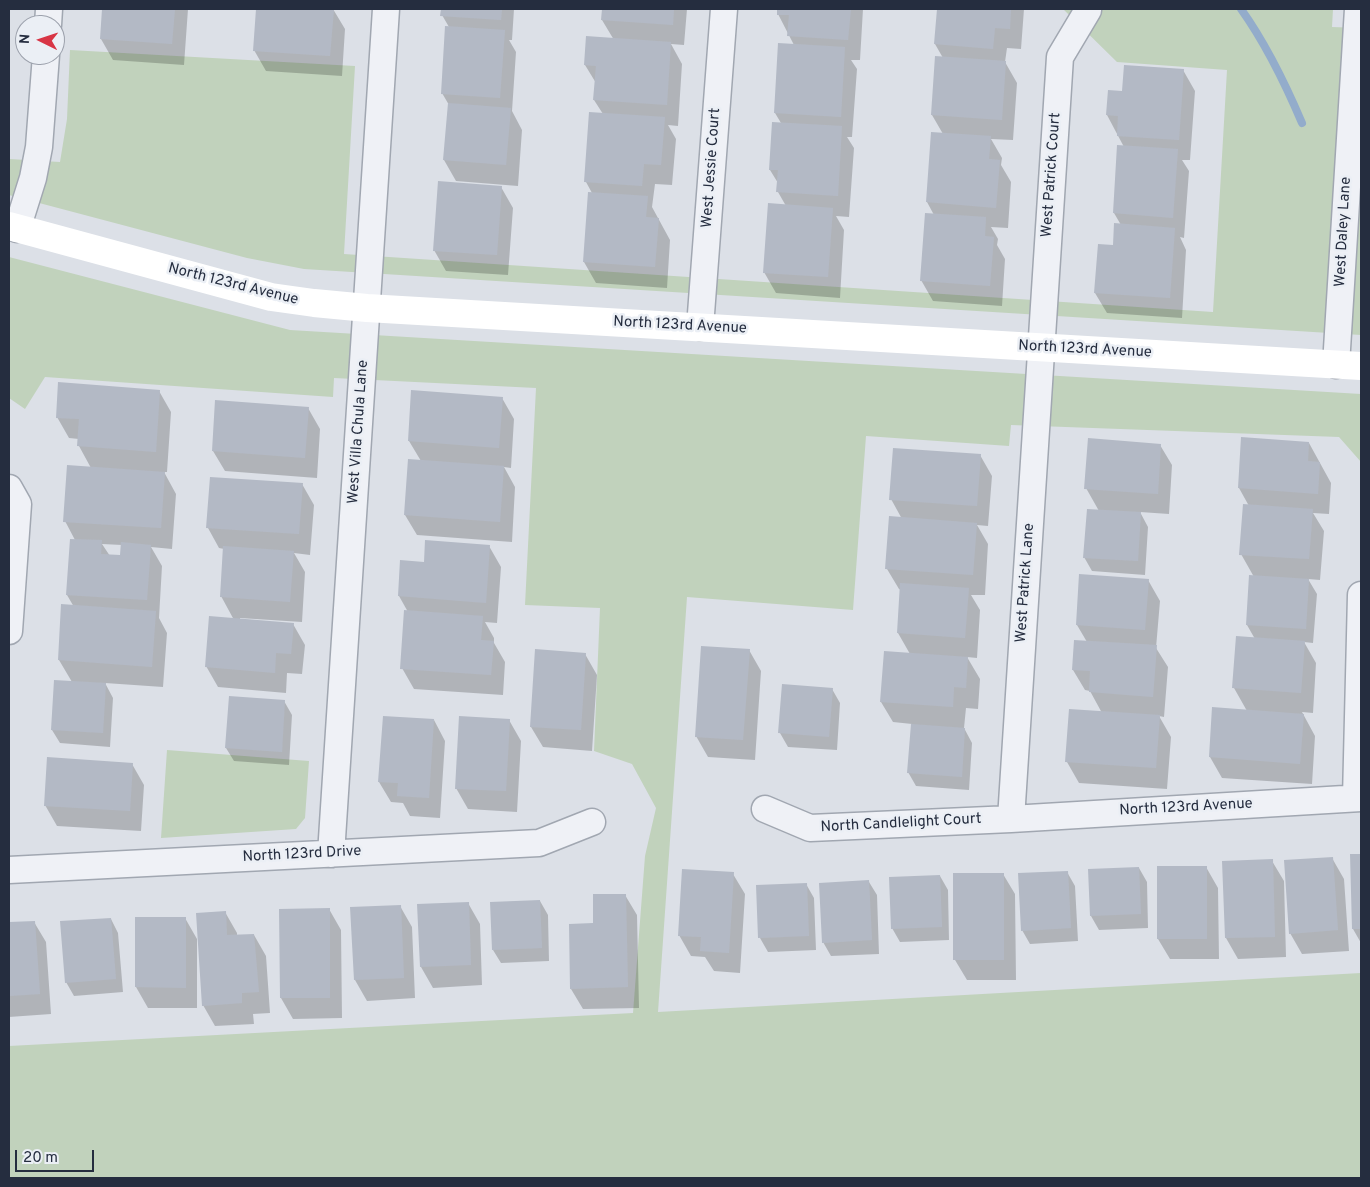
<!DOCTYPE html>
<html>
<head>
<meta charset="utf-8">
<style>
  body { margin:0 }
  #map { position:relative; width:1370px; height:1187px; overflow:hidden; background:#dce0e7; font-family:Overpass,sans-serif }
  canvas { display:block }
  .frame { position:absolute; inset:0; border:10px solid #252d3f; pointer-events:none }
  .north { position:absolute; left:15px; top:15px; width:50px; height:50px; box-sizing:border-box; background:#ebeff5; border:1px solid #9ca1ac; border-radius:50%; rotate:274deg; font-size:14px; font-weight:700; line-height:20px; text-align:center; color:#252d3f }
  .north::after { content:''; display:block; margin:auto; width:18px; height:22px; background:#d83545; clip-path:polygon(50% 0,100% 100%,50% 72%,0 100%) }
  .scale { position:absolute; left:15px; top:1150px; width:79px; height:22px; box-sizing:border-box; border:2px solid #252d3f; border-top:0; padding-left:6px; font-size:15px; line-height:18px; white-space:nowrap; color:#252d3f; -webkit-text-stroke:4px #ebeff5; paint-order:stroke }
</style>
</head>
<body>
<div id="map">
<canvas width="1370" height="1187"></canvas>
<div class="frame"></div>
<div class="north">N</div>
<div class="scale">20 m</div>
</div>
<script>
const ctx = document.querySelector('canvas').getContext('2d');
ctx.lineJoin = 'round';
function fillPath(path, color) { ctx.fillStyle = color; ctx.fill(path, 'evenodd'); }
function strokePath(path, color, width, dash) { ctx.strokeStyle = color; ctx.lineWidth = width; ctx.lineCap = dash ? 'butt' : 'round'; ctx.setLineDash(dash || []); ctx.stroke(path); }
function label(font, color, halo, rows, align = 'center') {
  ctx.font = font + ' Overpass,sans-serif'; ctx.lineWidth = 5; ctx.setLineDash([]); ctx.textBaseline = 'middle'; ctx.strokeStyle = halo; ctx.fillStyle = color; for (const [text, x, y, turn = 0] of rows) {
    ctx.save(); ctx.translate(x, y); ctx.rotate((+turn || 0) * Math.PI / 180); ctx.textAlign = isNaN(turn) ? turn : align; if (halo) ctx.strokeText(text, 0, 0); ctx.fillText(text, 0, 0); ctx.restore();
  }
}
fillPath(new Path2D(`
  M1063 9H1333L1332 27 1361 28V335L304 269 247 258 9 195V159L60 162 67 119 70 50 355 66 344 254 1213 312 1227 70 1117 62Z
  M9 257 290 330 1361 394V462L1339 437 1011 425 1009 446 866 436 853 610 687 597 658 1012 1361 973V1178H9V1046L633 1013 645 856 656 808 632 764 594 751 600 608 525 605 536 388 334 378 333 397 45 377 25 409 9 398Z
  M167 750 309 761 305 818 296 829 161 838Z`), '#c1d2bc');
fillPath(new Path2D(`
  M104 9H188L184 65 113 60 101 39Z
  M257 9H315V12H317V9H333L345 29 342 76 266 71 254 50Z
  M442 9H514L512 40H509L516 52 512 111 522 130 518 186 456 181 444 160 449 105 442 93 449 27 442 15Z
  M603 9H687L684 45 671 44 682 64 678 126 668 125 676 139 672 185 655 184 652 207 670 240 667 288 596 283 584 262 592 193 586 182 603 114 594 100 596 83 585 65 614 40 602 20Z
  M778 9H863L860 60H851L857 69 852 137H847L854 148 849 217 836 216 844 230 840 298 776 293 764 272 786 206 778 192V183L770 170 781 123 775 113 794 45 778 14Z
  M938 9H1024L1021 49 1007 48 1005 62 1017 83 1013 140 991 139 1002 158 1001 165 1011 182 1008 228 991 227 998 239 997 245 1005 259 1002 306 933 301 921 280 934 215 927 202 932 133 943 134 932 115 943 58 935 44Z
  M1183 70 1195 91 1190 160H1182L1189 171 1184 238 1180 237 1186 250 1182 318 1107 313 1095 293 1121 225 1114 213 1124 147 1107 115 1124 92Z
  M501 187 513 208 508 275 446 271 434 250Z
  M159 391 171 412 167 472H164L176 494 172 549 151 547 162 566 159 618 167 633 163 687 105 683 113 698 110 747 60 743 52 730 72 682 59 660 63 606 74 607 67 595 75 540 65 521 91 468 79 446V439L69 438 57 417ZM102 544 122 545 121 557 110 556Z
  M502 398 514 419 511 468 504 467 515 487 512 542 417 535 405 515 421 461 409 441Z
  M308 408 320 429 317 478 225 471 213 451Z
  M1309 443 1331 483 1329 514 1313 513 1324 531 1320 580 1308 579 1317 594 1313 643 1304 642 1316 663 1313 713 1302 712 1315 736 1312 784 1222 778 1210 757 1213 709 1247 711 1234 688 1255 639 1247 625 1254 577 1241 554 1249 506 1239 488Z
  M1160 445 1172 465 1169 514 1140 512 1148 527 1145 575 1092 571 1084 557 1099 511 1086 488Z
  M980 455 992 476 988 526 977 525 988 544 985 595H971L980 610 977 658 967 657 980 679 978 709 966 708 964 728 972 743 969 790 916 786 908 772 912 724 893 722 881 702 910 654 898 633 901 590 899 589 887 569 902 519 891 499Z
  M302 484 314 505 310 555 294 553 305 572 302 622 240 618V620L293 624 305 645 302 674 287 673 286 693 218 687 206 666 234 620 221 596 224 549 219 548 208 528Z
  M489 546 501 567 497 623 485 622 494 638V643L505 662 503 695 414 689 402 668 408 612 399 596Z
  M1148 580 1160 601 1156 648 1168 667 1164 717 1159 716 1171 737 1167 789 1079 783 1067 762 1102 713 1090 691 1085 690 1073 670 1087 642 1077 625Z
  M749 650 761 671 755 760 708 757 696 736Z
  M585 654 597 675 592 751 543 747 531 727Z
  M832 689 840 703 837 750 788 747 780 733Z
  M284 701 292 715 289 765 234 761 226 748Z
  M434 720 445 741 440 818 410 816 403 803 391 802 379 782Z
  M509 720 521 741 517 812 468 809 456 788Z
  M132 764 144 785 141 831 57 826 45 805Z
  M1351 855H1361V943L1353 929Z
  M1332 858 1344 879 1349 951 1302 954 1290 933Z
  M1272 861 1284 881 1286 957 1238 959 1226 938Z
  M1206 867 1218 888 1219 959H1170L1158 939Z
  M1139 868 1147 882 1148 928 1099 930 1091 916 1090 870Z
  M1067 872 1075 886 1078 941 1030 944 1022 930Z
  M733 874 745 894 740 973 714 971 705 957 691 956 679 935Z
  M1003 874 1015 894 1016 980H967L955 960Z
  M940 876 948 890 949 940 900 942 892 928Z
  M869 882 877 895 879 954 831 956 823 942Z
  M806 884 814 898 816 950 768 952 760 938 758 886Z
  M625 895 637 915 639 1008 583 1009 571 989Z
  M540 901 548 915 549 961 501 963 493 950Z
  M468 903 480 924 482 985 433 988 421 967 419 905Z
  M400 906 412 927 415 998 367 1001 355 980Z
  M329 909 341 930 342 1018 293 1019 281 998Z
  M225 912 237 933V936L254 935 266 956 270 1013 253 1014 254 1024 215 1026 203 1005Z
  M136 918H185L197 939V1008H148L136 987Z
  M111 919 118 933 123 992 74 996 66 982Z
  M34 922 46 942 51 1014 9 1017V924Z`), '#0003');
strokePath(new Path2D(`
  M1241 9C1266 44 1285 83 1302 123`), '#93accb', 8);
fillPath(new Path2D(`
  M102 9H175L172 44 100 39Z
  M256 9H334L330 56 253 51Z
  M441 9H502L501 20 440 16Z
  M602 9H674L673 25 601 20Z
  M777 9H851L848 40 787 36 789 15H777Z
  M937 9H1011L1010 29 995 28 993 49 934 44Z
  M445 26 505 30 500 98 441 94Z
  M586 36 671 42 667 105 593 100 596 66 584 65Z
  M778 43 845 47 841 117 774 113Z
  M935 56 1006 61 1002 120 931 115Z
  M1124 65 1184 69 1179 140 1117 136 1118 116 1106 115 1108 90 1122 91Z
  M448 103 511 108 506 165 443 160Z
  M589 112 665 117 661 165 644 164 642 186 584 182Z
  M772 122 842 126 838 196 776 192 778 170H769Z
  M931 132 991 136 989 159 1000 160 996 208 926 202Z
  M1117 145 1178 149 1173 218 1113 213Z
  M438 181 502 186 497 255 433 251Z
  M588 192 648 196 646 217 659 218 655 267 583 262Z
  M768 203 833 208 828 277 763 273Z
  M925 213 986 217 985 236 994 237 990 286 920 281Z
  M1114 223 1175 228 1170 298 1094 293 1098 244 1113 245Z
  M58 382 160 390 156 452 77 446 79 419 56 418Z
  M411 390 503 397 499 448 408 441Z
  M215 400 309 407 305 458 212 451Z
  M1241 437 1309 442 1308 461 1320 462 1318 494 1238 488Z
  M1088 438 1161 444 1158 494 1084 489Z
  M893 448 981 454 977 506 889 500Z
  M408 459 504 466 500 522 404 515Z
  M67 465 165 472 161 528 63 522Z
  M210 477 303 483 299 534 206 528Z
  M1243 504 1313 509 1309 559 1239 555Z
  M1087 509 1141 512 1138 561 1083 558Z
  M889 516 977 523 973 575 885 569Z
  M70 539 102 540 101 554 120 555 121 542 151 545 147 600 66 595Z
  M425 540 490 545 486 603 398 596 400 560 424 562Z
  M223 546 294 551 290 602 220 597Z
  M1079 574 1149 579 1145 630 1076 625Z
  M1249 575 1309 579 1306 629 1246 625Z
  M900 583 969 588 965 638 897 633Z
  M61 604 156 611 152 667 58 660Z
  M404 610 483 616 481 640 494 641 491 675 400 669Z
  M209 616 294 623 291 654 276 653 275 673 205 667Z
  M1236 636 1305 641 1301 693 1232 688Z
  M1074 640 1157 645 1153 697 1089 692 1090 671 1072 670Z
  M701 646 750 649 743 740 695 737Z
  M535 649 586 653 581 730 530 727Z
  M884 651 968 657 966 688 954 687 953 707 880 702Z
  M54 680 106 683 103 733 51 730Z
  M782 684 833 688 829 737 778 733Z
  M229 696 285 700 282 752 225 748Z
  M1212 707 1304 714 1300 764 1209 757Z
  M1069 709 1160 715 1156 768 1065 762Z
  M383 716 434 719 429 798 397 796 398 783 378 782Z
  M459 716 510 719 506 791 455 789Z
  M911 724 965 728 962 777 907 773Z
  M47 757 133 763 130 811 44 806Z
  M1350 854H1361V929H1352Z
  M1333 857 1338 930 1289 934 1284 860Z
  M1273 859 1275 937 1225 938 1222 861Z
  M1157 866H1207V939H1157Z
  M1139 867 1141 914 1090 916 1088 869Z
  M682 869 734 872 729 953 700 951 701 937 678 936Z
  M1068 871 1071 928 1021 931 1018 873Z
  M953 873H1004V960H953Z
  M940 875 942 927 891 929 889 877Z
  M869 880 872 940 822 943 819 883Z
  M807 883 809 936 758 938 756 885Z
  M593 894H626L628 987 570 989 569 924 593 923Z
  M540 900 542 948 492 950 490 902Z
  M469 902 471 965 420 967 417 904Z
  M401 905 404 978 354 980 350 907Z
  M330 908V998H280L279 909Z
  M226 911 227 935 254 934 259 992 242 993V1003L202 1006 196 913Z
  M135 917H186V988L135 987Z
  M111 918 116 979 65 983 60 921Z
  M35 921 40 994 9 996V922Z`), '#b3b9c5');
const street = new Path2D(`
  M48 25 49 9
  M17 229 33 178 39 147 46 55
  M700 327 724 9
  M1336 365 1358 9
  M9 488 18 504 9 631
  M1356 798 1361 595
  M765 809 810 828 1011 819 1361 798
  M1011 819 1060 57 1088 10
  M331 854 386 9
  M9 870 539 843 592 822`);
strokePath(street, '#a1a7b1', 29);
strokePath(street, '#eff1f6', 26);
strokePath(new Path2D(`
  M9 226 271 297 314 303 367 308 1361 366`), '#fff', 28);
label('15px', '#252d3f', '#ebeff5', [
  ["West Jessie Court",712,168,-86],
  ["West Patrick Court",1052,175,-86],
  ["West Daley Lane",1344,232,-87],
  ["North 123rd Avenue",233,285,14],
  ["North 123rd Avenue",680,326,3],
  ["North 123rd Avenue",1085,350,3],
  ["West Villa Chula Lane",359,432,-86],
  ["West Patrick Lane",1026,583,-86],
  ["North 123rd Avenue",1186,808,-3],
  ["North Candlelight Court",901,824,-3],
  ["North 123rd Drive",302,855,-3]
]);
</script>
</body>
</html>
